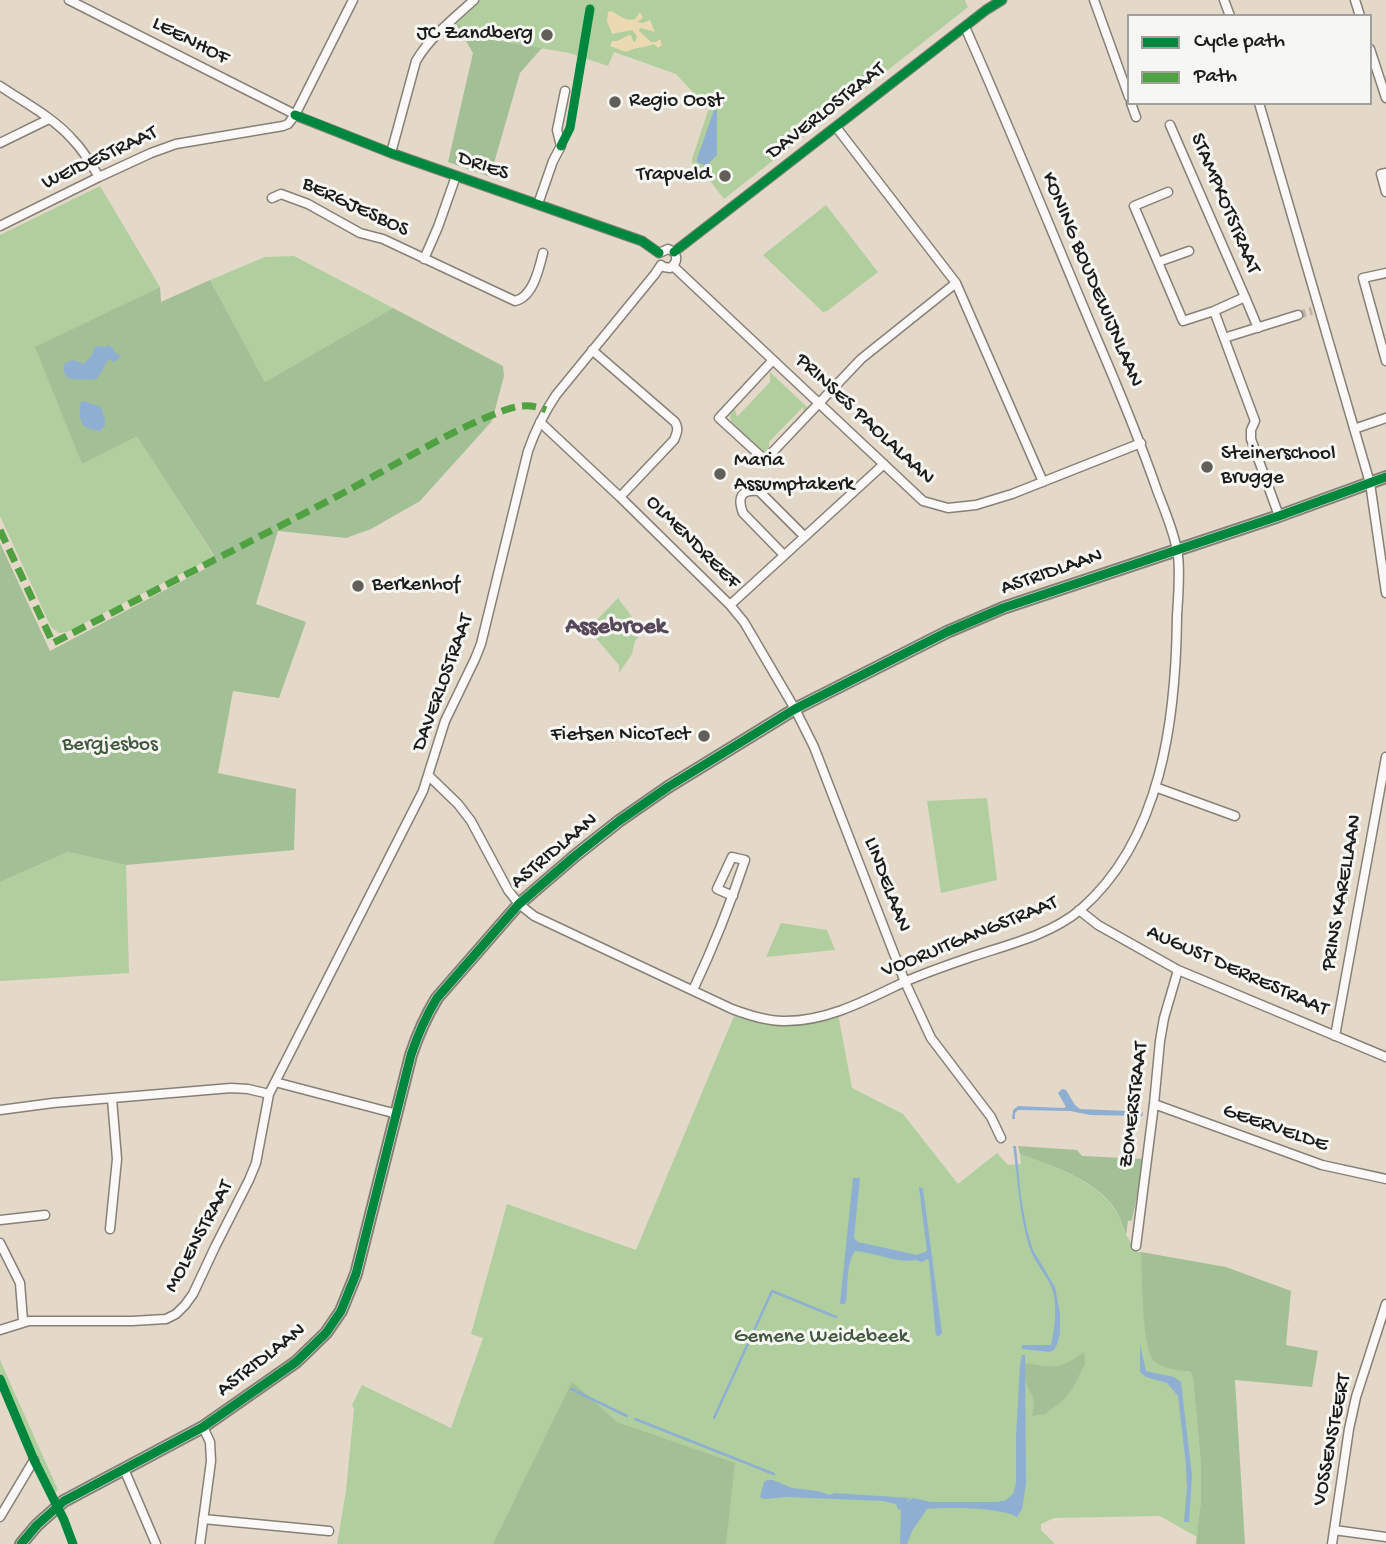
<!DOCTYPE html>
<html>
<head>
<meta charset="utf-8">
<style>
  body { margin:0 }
  #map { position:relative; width:1386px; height:1544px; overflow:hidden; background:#e4d8c8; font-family:"Gochi Hand",sans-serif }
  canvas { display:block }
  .legend { position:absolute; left:1127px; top:14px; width:245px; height:91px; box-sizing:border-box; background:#f6f6f2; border:2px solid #9f9f9c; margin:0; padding:9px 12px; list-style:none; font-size:21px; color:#1c1c1c }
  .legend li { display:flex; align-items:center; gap:14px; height:35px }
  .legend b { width:35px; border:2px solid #9f9f9c }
</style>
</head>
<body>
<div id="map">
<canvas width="1386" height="1544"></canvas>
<ul class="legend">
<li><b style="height:9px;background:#00873e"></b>Cycle path</li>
<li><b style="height:9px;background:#4fa141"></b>Path</li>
</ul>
</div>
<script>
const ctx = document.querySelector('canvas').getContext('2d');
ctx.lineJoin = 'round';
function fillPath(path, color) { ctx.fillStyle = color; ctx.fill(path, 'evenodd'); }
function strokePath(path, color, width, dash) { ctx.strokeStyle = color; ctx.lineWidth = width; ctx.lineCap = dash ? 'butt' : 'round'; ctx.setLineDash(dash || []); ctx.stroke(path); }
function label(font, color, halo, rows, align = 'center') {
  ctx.font = font + ' "Gochi Hand",sans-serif'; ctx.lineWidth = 6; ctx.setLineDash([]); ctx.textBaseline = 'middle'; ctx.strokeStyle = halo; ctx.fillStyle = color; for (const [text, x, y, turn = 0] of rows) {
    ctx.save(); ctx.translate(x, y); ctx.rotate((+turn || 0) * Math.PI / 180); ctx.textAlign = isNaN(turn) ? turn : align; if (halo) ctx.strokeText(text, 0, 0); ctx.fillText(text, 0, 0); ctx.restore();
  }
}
fillPath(new Path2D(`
  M479 0H965L968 7 724 199 697 164 692 167V159L709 108 706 109 701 101 676 74 614 52 608 66 569 53 487 39 455 22Z
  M100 186 160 287 36 347 82 464 137 435 214 557 67 632 59 633 51 627 0 516V235Z
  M826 205 878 272 827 311 823 312 763 255Z
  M294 256 393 308 265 382 210 280 265 257Z
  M770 372 808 408 804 414 803 407 769 442V450L762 452 731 421 730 415 735 409 737 417 770 382Z
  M618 598 643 632 635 641 632 654 619 673V665L588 629Z
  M987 798 997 880 941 893 927 801Z
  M68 852 126 865 129 973 0 981V882Z
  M781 923 827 930 835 950 766 957Z
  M838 1014 852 1088 903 1114 958 1184 997 1153 1008 1165 1021 1164 1020 1154C1052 1166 1099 1181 1117 1213 1121 1219 1122 1227 1125 1233 1129 1240 1133 1246 1137 1252H1141L1147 1343 1163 1366 1190 1372 1193 1378 1201 1465V1499L1197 1537 1160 1516 1054 1518 1041 1524V1530L1055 1544H337L346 1491 354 1409 352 1405 362 1385 451 1428 483 1338 471 1334 507 1204 636 1250 734 1016C757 1023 782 1028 806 1024 816 1022 827 1017 838 1014Z
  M0 1360 58 1490 53 1494 15 1410 0 1372Z`), '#b1ce9f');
fillPath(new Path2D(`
  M455 22 487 39 542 48 520 73 490 177 448 162 473 53Z
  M210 280 265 382 393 308 503 366 504 376 492 421 420 501 371 529 346 538 278 531 256 604 306 622 279 698 233 691 218 773 296 789 294 850 126 865 68 852 0 882V543L50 651 218 562 137 436 82 464 35 347 160 287 161 302Z
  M1018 1146 1077 1150 1082 1156 1145 1159 1132 1220 1128 1221 1126 1235C1123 1228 1121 1220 1118 1214 1101 1181 1052 1166 1020 1154Z
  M1141 1252 1226 1267 1291 1291 1286 1345 1318 1351 1312 1387 1235 1380 1245 1544H1196L1201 1499V1465L1193 1378 1190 1372C1179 1370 1162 1369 1154 1361 1142 1349 1142 1273 1141 1252Z
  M1084 1352 1085 1364 1071 1391 1061 1402 1045 1414 1032 1416 1034 1404 1032 1395 1025 1381 1024 1363C1055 1367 1058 1371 1084 1352Z
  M572 1382 617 1422 735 1463 726 1544H493Z`), '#a3bf95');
fillPath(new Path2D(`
  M611 11C619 15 626 22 635 19L640 12 643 18 637 22 643 23 650 20 655 32 640 28 639 31 651 42H656L660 39 662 45 658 48 654 44C644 48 635 47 626 52L610 46 612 41H617L629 35H631L633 41 635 42 637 36 632 30 612 34 607 21 608 12Z`), '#ead9b1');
fillPath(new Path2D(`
  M714 110H717V155L706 166 697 162V159Z
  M108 345 112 347 115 353 121 355 115 362 109 359C103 366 102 375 94 380 81 378 59 385 65 363L73 360 84 364 92 355 94 349 97 346 105 347Z
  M84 401 101 407 105 419V426L100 431C95 430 86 429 83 425 79 419 79 408 81 402Z
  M1062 1089 1066 1090 1075 1105 1080 1109 1127 1111 1138 1113 1142 1111 1143 1114 1142 1116 1090 1115 1070 1111 1018 1110 1015 1113V1119H1012L1013 1110 1018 1106 1063 1108 1066 1107 1058 1093Z
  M1013 1146H1016L1021 1197 1027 1230 1033 1250 1055 1287 1060 1313V1333L1058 1342 1054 1350 1050 1352 1022 1349V1345H1051C1055 1327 1058 1303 1051 1286 1044 1271 1032 1259 1028 1243 1019 1212 1018 1179 1013 1146Z
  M853 1178H860L854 1238 858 1242 917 1255 927 1251 919 1187 923 1189 942 1333 939 1336 936 1335 935 1328 929 1261 927 1259 922 1262 916 1260C897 1264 875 1252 855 1251 846 1264 848 1286 846 1302L844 1304H840Z
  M1140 1344 1146 1371 1174 1377 1181 1382 1192 1476 1189 1522H1184L1187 1489 1186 1465 1178 1396 1167 1383 1146 1377 1140 1372Z
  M1022 1355H1025L1026 1484 1022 1509 1017 1517C1001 1507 946 1507 927 1509L912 1531 907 1544H900L901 1510 898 1509 896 1504 883 1501 786 1497 764 1499 760 1497 764 1482 767 1480H773L792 1488 818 1491 830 1495 834 1493 910 1498 906 1502 913 1498 931 1502H998L1006 1500 1013 1494 1016 1483V1437L1020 1365Z`), '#8fafd2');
strokePath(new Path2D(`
  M571 1389 627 1416
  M714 1418 772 1291 836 1317
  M635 1419 774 1474`), '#8fafd2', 2.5);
strokePath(new Path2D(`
  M1298 315 1312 311`), '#bcb2a6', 8, [8, 4]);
const minor = new Path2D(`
  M69 0 302 118 391 153 642 241 659 253
  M1094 0 1129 97
  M1224 0 1230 16
  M1355 0 1360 16
  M1370 49 1386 98
  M0 86C25 103 54 118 73 140 84 151 91 164 99 177
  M1131 103 1136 117
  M1259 103 1370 483 1386 593
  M1170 125 1245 297
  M836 127 956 283 1043 482
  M0 143 49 119
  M391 153 416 61C430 37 453 19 474 0
  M1386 173 1381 174 1386 192
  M1168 192 1134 206 1183 321 1214 311 1255 421 1251 430V439L1279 516
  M272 198 281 194 308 204 360 233 383 239 515 301C533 297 539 269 543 253
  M538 204 553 161 561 146 557 130 565 91
  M0 226 99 177 151 153 176 144 283 126 288 124 295 115 353 0
  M674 252 986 10 1002 0
  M659 253 668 249C678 252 679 262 670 268L664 267 661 265
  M424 259 438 227 456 176
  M1158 262 1189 251
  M673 266 923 501 948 508 976 505 1012 494 1141 443
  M1386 273 1363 278 1386 361
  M1214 311 1245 297 1258 328
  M1224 338 1298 315
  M592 350 675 422C679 428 677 433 674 440L620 497
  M773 360 719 418 765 460 861 359 956 283
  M540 422 620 497 730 605 744 622 795 709 814 747 905 982 931 1038 991 1117 1001 1138
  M1354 429 1386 418
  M784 555 743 513C737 497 741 489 759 491L804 536
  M730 605 884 464
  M429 776 458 804 471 821 508 890 519 904 534 916 732 1009C748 1015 766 1021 783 1021 825 1022 865 1001 902 983 924 973 948 965 971 957 1007 945 1050 935 1080 910 1162 839 1176 718 1177 616 1178 598 1181 565 1177 550 1173 530 1165 511 1158 493 1140 441 1119 390 1097 339 1053 235 1011 130 965 27
  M1155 787 1235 816
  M1079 910 1098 925 1178 970 1386 1057
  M693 990C713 948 730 905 745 860L732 857 717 889 733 896
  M1335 1036 1386 757
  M275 1082 397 1114
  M1154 1104 1322 1165 1386 1179
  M0 1110 53 1103 231 1088 248 1089 269 1094
  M0 1220 45 1215
  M110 1229 117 1159 112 1099
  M0 1243 20 1283 23 1321
  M1136 1246 1154 1104 1160 1041 1164 1018 1178 970
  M0 1330 29 1321H132L166 1319 176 1314 185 1305 193 1294 215 1247 249 1180 256 1163 269 1094 423 791 445 721 475 659 481 644 528 451C535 431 544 413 556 395L655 274 661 265
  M124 1469 156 1544
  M0 1517 34 1460
  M203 1519 329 1531
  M1334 1530 1386 1537
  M200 1544 211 1461 210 1442 203 1427
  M1332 1544 1349 1429 1356 1397 1386 1304`);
const secondary = new Path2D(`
  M21 1544 37 1525 64 1501 203 1427 296 1362 326 1333 341 1311 356 1274 411 1055C418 1034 426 1016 437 998L519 904 576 855 619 821 668 787 795 709 947 632 1003 608 1279 516 1386 477`);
strokePath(minor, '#868078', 11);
strokePath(secondary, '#868078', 14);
strokePath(minor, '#fbf9f7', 8);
strokePath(secondary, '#f3efe8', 10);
strokePath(new Path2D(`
  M0 530 53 643C150 593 246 544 343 493 394 466 450 430 505 410 519 405 532 404 546 410`), '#4fa141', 7, [14, 7]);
strokePath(new Path2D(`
  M295 115 391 153 642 241 659 253
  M561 146 570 128 590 9
  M674 252 986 10 1002 0
  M0 1379 34 1460 64 1520 73 1544
  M21 1544 37 1525 64 1501 203 1427 296 1362 326 1333 341 1311 356 1274 411 1055C418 1034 426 1016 437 998L519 904 576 855 619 821 668 787 795 709 947 632 1003 608 1279 516 1386 477`), '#00873e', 9);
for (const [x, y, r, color] of [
  [547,35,7,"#625e58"],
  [615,102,7,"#625e58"],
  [725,176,7,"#625e58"],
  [1207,467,7,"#625e58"],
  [720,474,7,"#625e58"],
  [358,586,7,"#625e58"],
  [704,736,7,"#625e58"]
]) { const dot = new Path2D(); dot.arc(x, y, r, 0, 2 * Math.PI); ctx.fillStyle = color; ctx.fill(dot); strokePath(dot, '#f6f6f2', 2.5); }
label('21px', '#1c1c1c', '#f6f6f2', [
  ["JC Zandberg",533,35,"right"],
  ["Regio Oost",629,102],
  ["Trapveld",711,176,"right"],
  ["Steinerschool",1221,455],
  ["Brugge",1221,479],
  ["Maria",734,462],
  ["Assumptakerk",734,486],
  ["Berkenhof",372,586],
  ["Fietsen NicoTect",690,736,"right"]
], 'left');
label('21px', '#1c1c1c', '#f6f6f2', [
  ["LEENHOF",190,42,27],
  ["DAVERLOSTRAAT",827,112,-38],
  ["WEIDESTRAAT",100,159,-25],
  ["DRIES",483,167,19],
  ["STAMPKOTSTRAAT",1224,204,67],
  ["BERGJESBOS",355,208,25],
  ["KONING BOUDEWIJNLAAN",1091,280,67],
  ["PRINSES PAOLALAAN",864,420,43],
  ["OLMENDREEF",692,543,45],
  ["ASTRIDLAAN",1052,573,-19],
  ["DAVERLOSTRAAT",444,683,-70],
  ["ASTRIDLAAN",555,852,-40],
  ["LINDELAAN",886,885,69],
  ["PRINS KARELLAAN",1343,893,-80],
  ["VOORUITGANGSTRAAT",970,938,-22],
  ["AUGUST DERRESTRAAT",1237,972,24],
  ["ZOMERSTRAAT",1135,1105,-83],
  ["GEERVELDE",1275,1129,19],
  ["MOLENSTRAAT",200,1237,-62],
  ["ASTRIDLAAN",262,1361,-38],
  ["VOSSENSTEERT",1333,1440,-79]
]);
label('21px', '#41583e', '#f6f6f2', [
  ["Bergjesbos",110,746],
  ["Gemene Weidebeek",821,1338]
]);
label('bold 24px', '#574859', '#f6f6f2', [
  ["Assebroek",616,628]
]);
</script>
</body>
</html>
